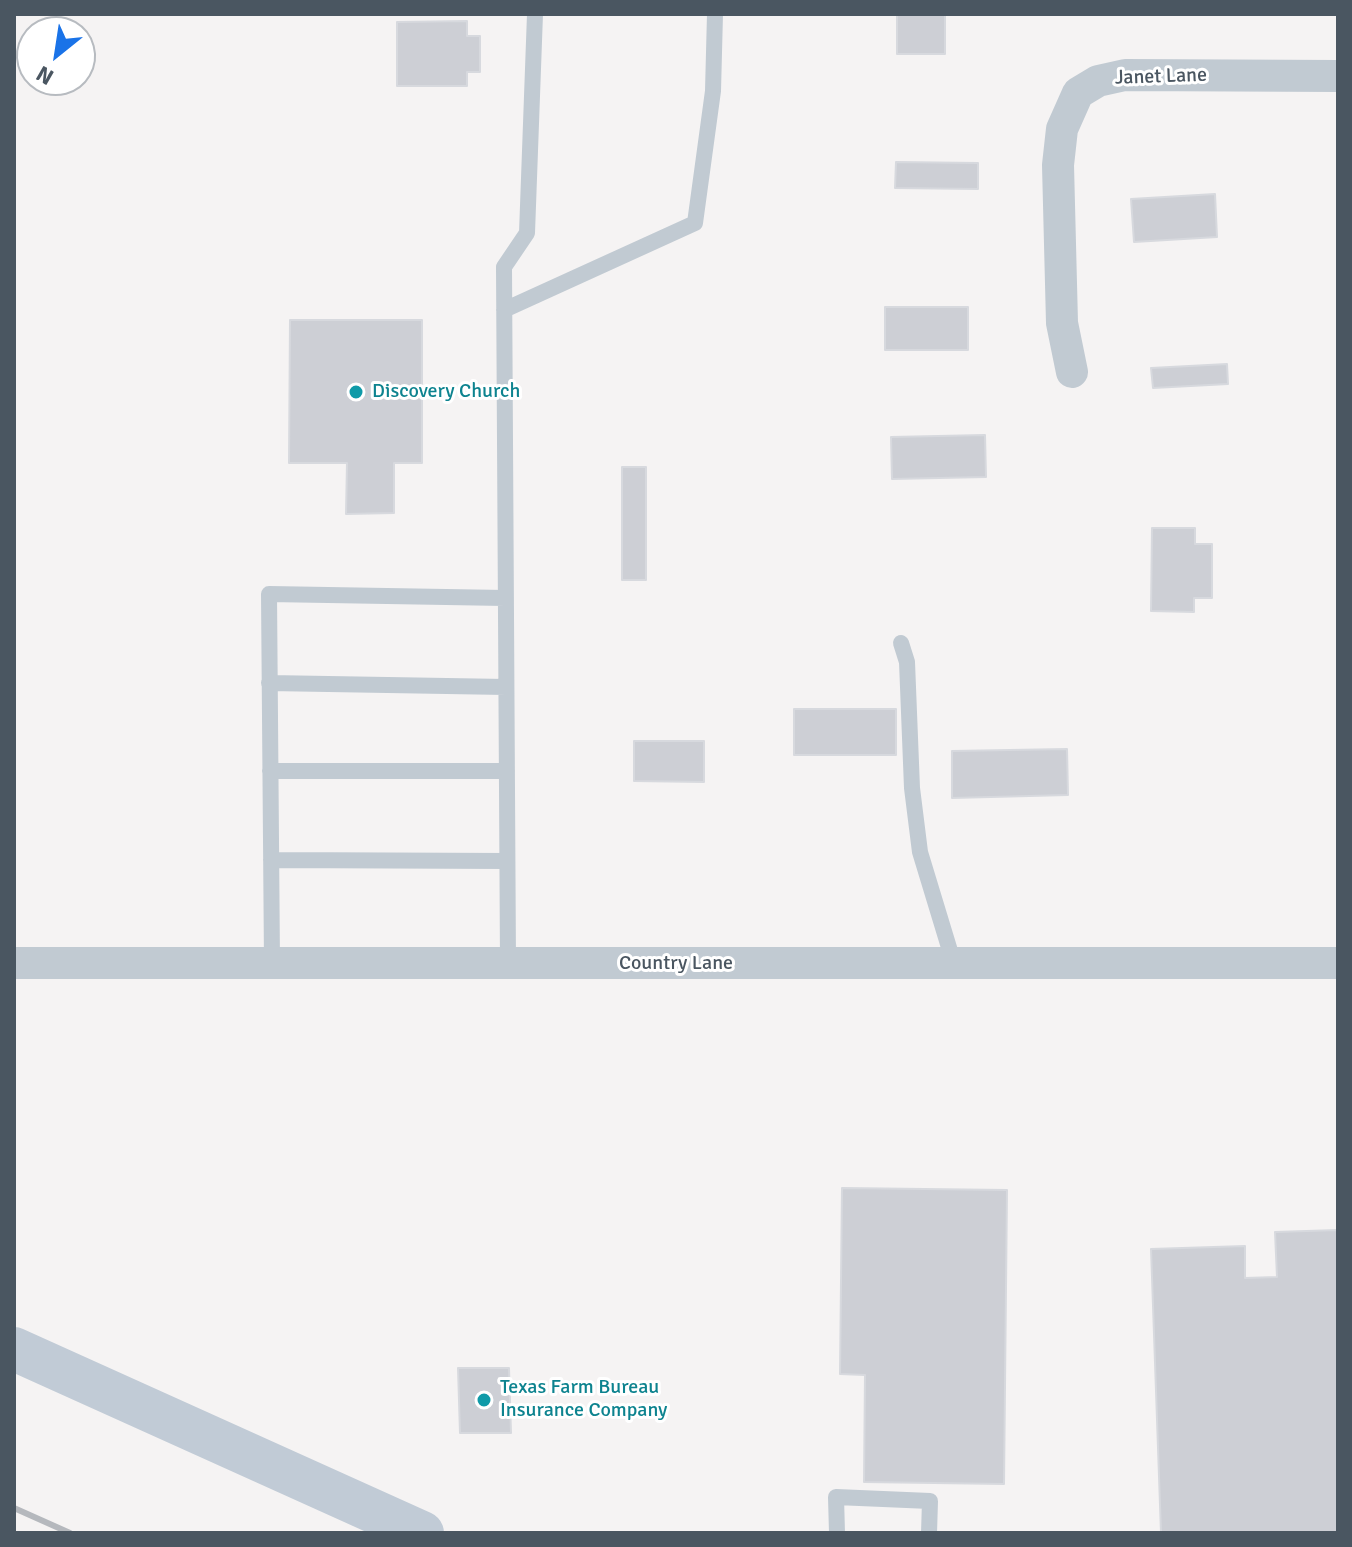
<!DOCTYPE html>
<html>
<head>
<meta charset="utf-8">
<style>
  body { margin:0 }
  #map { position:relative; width:1352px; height:1547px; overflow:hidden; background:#f5f3f3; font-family:Signika,sans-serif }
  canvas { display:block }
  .frame { position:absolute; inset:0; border:16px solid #4a5661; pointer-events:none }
  .north { position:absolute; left:16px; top:16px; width:80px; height:80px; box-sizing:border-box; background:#fff; border:2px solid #b7bbc0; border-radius:50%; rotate:210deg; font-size:22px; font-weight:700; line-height:32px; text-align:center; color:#4a5661 }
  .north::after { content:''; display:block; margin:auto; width:28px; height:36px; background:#1a73e8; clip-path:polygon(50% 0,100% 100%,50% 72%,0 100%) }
</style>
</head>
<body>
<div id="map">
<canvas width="1352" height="1547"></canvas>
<div class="frame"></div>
<div class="north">N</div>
</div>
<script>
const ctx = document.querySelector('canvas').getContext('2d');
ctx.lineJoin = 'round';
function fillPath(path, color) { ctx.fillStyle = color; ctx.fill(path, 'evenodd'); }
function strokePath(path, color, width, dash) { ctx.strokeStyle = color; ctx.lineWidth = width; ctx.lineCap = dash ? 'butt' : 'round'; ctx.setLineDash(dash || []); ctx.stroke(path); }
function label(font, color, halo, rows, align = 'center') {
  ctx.font = font + ' Signika,sans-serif'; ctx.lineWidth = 6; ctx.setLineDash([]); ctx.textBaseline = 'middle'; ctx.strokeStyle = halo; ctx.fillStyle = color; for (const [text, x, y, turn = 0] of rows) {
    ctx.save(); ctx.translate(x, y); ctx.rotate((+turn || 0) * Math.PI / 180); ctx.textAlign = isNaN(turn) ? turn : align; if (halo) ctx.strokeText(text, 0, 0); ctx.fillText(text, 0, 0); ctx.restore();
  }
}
const building = new Path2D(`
  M897 14H945V54H897Z
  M467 21V36H480V72H467V86H397V22Z
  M896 162 978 163V189L895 188Z
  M1215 194 1217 237 1134 242 1131 199Z
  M885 307H968V350H885Z
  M290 320H422V463H394V513L346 514 347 463H289Z
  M1227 364 1228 384 1153 388 1151 368Z
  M985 435 986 477 892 479 891 437Z
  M622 467H646V580H622Z
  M1152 528H1195V544H1212V598H1194V612L1151 611Z
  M794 709H896V755H794Z
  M634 741H704V782L634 781Z
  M1067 749 1068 795 952 798V751Z
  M842 1188 1007 1190 1004 1484 864 1482 865 1375 840 1374Z
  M1338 1230V1533H1161L1151 1249 1245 1246V1278L1277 1277 1275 1232Z
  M458 1368H509L511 1433H460Z`);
fillPath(building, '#cdcfd5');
strokePath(building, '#d7d9de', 2);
strokePath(new Path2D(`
  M504 310 695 223 713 91 715 14
  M901 643 907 662 912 788 920 852 954 964
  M269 683 506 687
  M270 771H507
  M271 860 507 861
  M272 963 269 594 505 598
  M508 964 504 267 527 233 535 14
  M837 1533 836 1497 930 1501 929 1533`), '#c1cad2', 16);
strokePath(new Path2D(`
  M1072 372 1062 323 1058 165 1062 129 1078 93 1098 81 1125 75 1338 76
  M14 963H1338`), '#c1cad2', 32);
strokePath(new Path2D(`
  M14 1349 422 1533`), '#c1cbd6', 44);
strokePath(new Path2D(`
  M14 1508 70 1533`), '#b5b8bd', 6);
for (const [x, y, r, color] of [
  [356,392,8,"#0f9aa8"],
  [484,1400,8,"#0f9aa8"]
]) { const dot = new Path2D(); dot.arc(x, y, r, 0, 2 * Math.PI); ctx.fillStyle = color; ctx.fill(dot); strokePath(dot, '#fff', 3); }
label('20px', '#4a5661', '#fff', [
  ["Janet Lane",1161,77,-2],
  ["Country Lane",676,964]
]);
label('20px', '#0d838f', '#fff', [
  ["Discovery Church",372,392],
  ["Texas Farm Bureau",500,1388],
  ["Insurance Company",500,1411]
], 'left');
</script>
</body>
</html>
